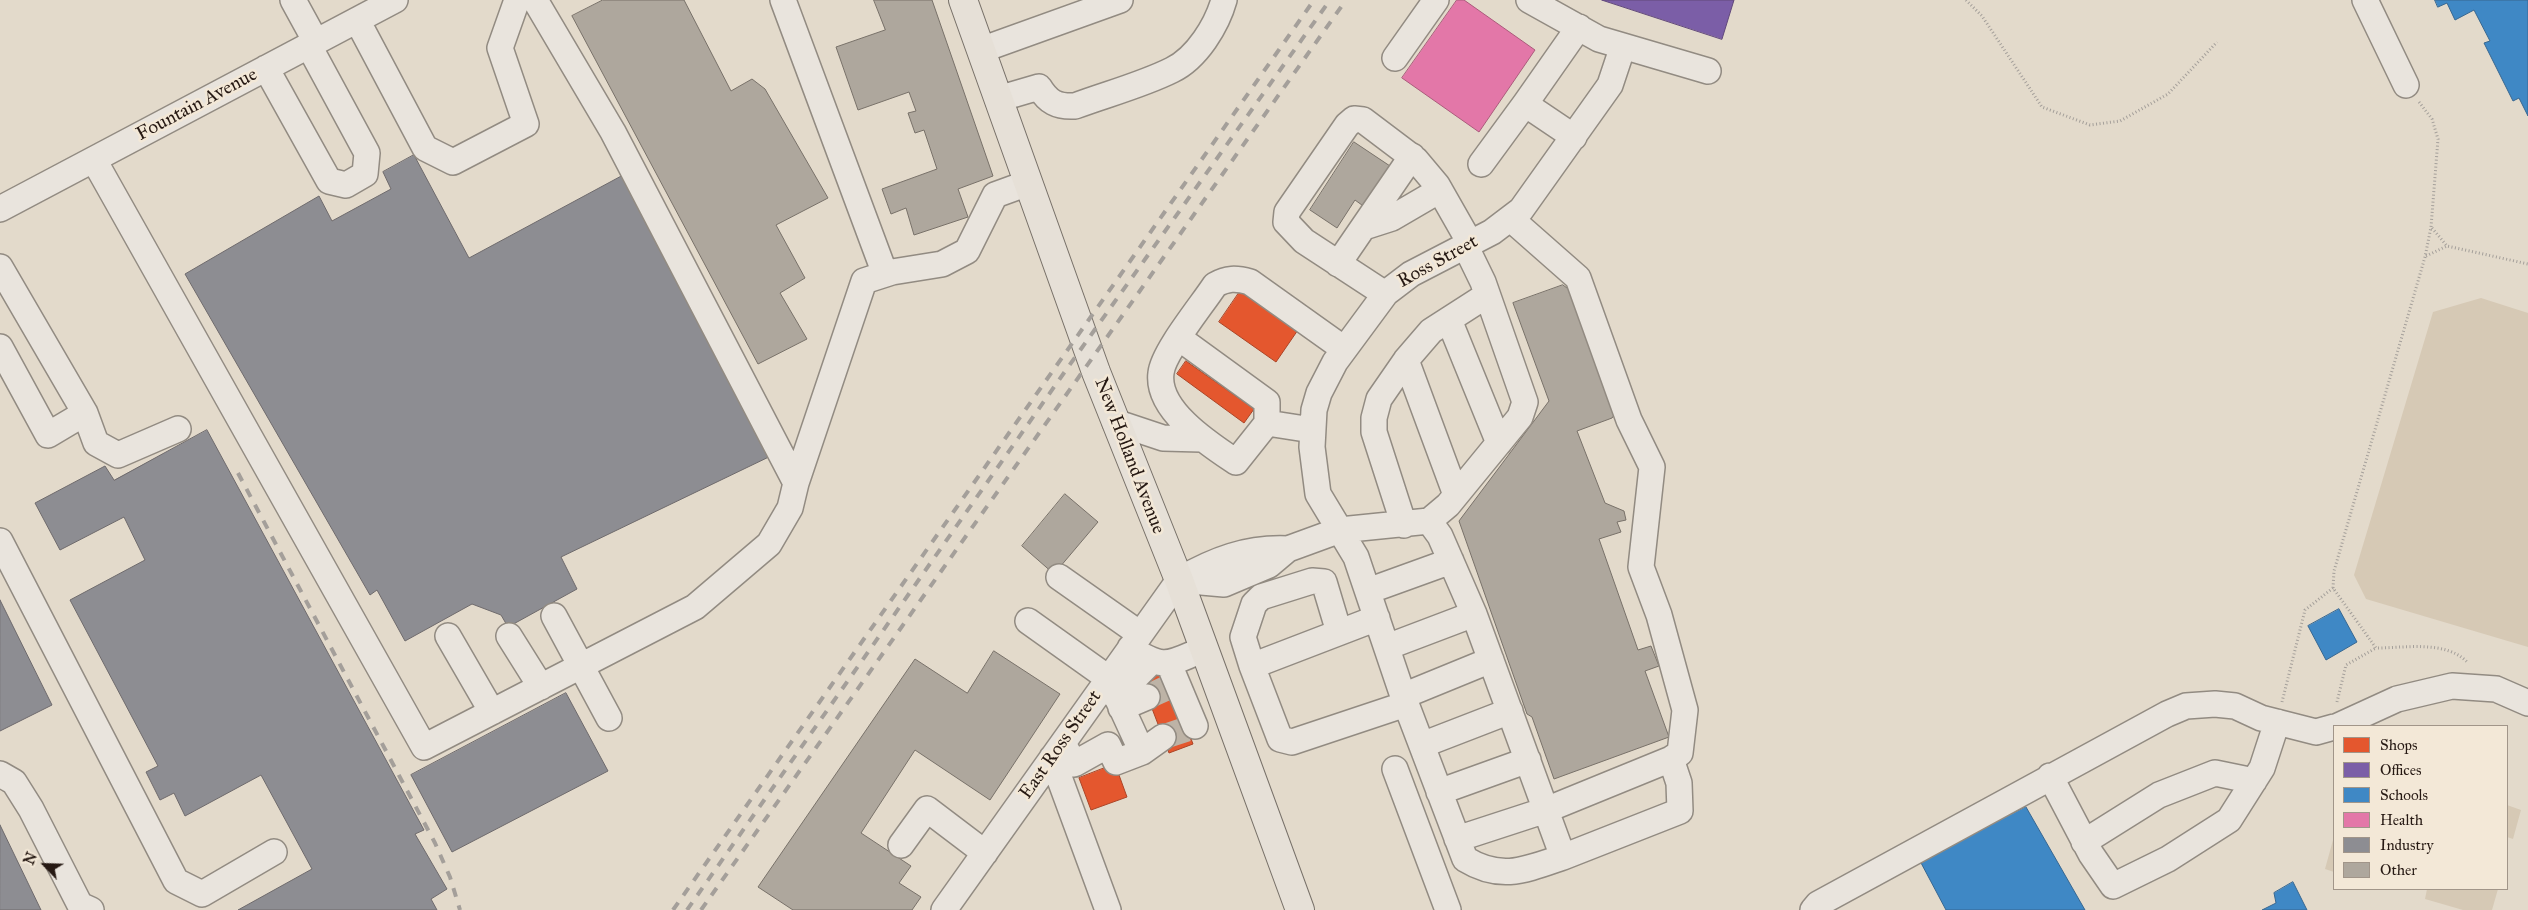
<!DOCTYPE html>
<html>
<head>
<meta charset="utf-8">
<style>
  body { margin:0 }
  #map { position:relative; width:2528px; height:910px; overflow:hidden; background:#e3dacb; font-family:"IM FELL Great Primer",serif }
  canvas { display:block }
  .legend { position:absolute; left:2333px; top:725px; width:175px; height:165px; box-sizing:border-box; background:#f3e8d7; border:1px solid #a19589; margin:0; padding:6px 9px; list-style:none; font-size:15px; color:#261913 }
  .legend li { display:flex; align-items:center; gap:10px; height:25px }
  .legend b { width:25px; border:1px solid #a19589 }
  .north { position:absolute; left:20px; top:840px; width:50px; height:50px; -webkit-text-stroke:4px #f3e8d7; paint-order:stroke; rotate:294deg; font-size:14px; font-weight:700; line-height:20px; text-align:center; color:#261913 }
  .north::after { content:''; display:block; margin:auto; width:18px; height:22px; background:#261913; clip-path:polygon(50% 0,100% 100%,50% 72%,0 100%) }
</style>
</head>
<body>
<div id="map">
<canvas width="2528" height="910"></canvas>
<ul class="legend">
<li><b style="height:14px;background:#e4572e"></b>Shops</li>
<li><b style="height:14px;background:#7b5ea7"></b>Offices</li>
<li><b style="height:14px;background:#3f88c5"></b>Schools</li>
<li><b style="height:14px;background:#e377a8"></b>Health</li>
<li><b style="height:14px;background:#8d8d92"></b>Industry</li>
<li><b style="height:14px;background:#aea79d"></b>Other</li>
</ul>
<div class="north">N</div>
</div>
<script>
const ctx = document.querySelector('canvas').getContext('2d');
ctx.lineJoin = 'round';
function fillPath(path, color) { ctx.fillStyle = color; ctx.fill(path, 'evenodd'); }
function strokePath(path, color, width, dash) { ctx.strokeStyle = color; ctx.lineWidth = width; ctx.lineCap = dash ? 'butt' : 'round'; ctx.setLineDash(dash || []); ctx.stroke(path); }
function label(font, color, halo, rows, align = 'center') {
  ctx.font = font + ' "IM FELL Great Primer",serif'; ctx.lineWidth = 5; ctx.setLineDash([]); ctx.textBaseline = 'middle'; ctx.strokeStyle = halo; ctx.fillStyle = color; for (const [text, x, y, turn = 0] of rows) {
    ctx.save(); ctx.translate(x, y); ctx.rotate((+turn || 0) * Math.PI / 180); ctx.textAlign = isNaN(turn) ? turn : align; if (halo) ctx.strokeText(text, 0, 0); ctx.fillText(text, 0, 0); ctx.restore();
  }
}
fillPath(new Path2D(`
  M2481 298 2528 313V647L2366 599 2354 575 2433 312Z
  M2507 805 2521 810 2513 839 2507 837Z
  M2333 840H2334V872L2325 869Z
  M2427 889H2498L2492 910H2463L2425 899Z`), '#d6c9b5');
const shops = new Path2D(`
  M1243 287 1300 327 1276 362 1219 322Z
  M1186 361 1254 409 1244 423 1177 374Z
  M1164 668 1193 744 1169 753 1140 677Z
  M1115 764 1127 797 1091 810 1079 778Z`);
fillPath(shops, '#e4572e');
strokePath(shops, '#ab4426', 1);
const offices = new Path2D(`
  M1602 0H1734L1722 39Z`);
fillPath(offices, '#7b5ea7');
strokePath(offices, '#62497b', 1);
const schools = new Path2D(`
  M2435 0H2528V116L2519 98 2513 101 2484 43 2490 41 2474 10 2455 20 2447 3 2438 7Z
  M2339 609 2357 642 2326 660 2308 626Z
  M2026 807 2085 910H1946L1920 861Z
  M2293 882 2307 910H2262L2276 903 2274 893Z`);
fillPath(schools, '#3f88c5');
strokePath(schools, '#386790', 1);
const health = new Path2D(`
  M1457 0H1464L1535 50 1479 132 1402 78Z`);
fillPath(health, '#e377a8');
strokePath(health, '#aa5b7b', 1);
const industry = new Path2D(`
  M414 155 469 258 625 174 775 454 561 557 577 589 508 627 501 615 472 604 405 641 377 590 370 595 185 274 319 196 332 221 391 189 383 172Z
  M207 430 424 830 415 834 447 889 431 899 437 910H238L312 869 261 775 185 816 174 793 160 800 146 772 158 766 70 600 145 560 124 517 60 550 35 503 105 466 114 480Z
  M0 600 52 705 0 731Z
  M566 693 608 771 452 852 411 775Z
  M0 825 41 910H0Z`);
fillPath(industry, '#8d8d92');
strokePath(industry, '#6e6a6c', 1);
const building = new Path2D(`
  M603 0H684L731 91 752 79 765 89 828 198 776 225 805 278 780 293 807 339 758 364 572 16Z
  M874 0H932L993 176 958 189 968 217 914 235 906 208 891 214 882 189 937 169 924 130 915 133 908 113 916 111 909 92 858 110 836 47 885 30Z
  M1354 142 1393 168 1366 208 1355 200 1337 228 1310 210Z
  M1563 285 1571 291 1615 414 1612 418 1577 431 1605 503 1624 511 1626 520 1617 522 1621 532 1599 539 1638 650 1651 646 1659 666 1645 671 1669 737 1554 779 1532 717 1527 714 1459 521 1549 401 1513 303Z
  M1065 494 1098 522 1054 574 1022 546Z
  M994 651 1060 694 990 800 915 750 861 833 911 866 899 883 921 897 912 910H793L758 887 915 659 967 693Z`);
fillPath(building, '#aea79d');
strokePath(building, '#787169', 1);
strokePath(new Path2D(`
  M1147 697 1171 686
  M1163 737 1187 729`), '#bdb3a6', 25, [25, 12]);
const minor = new Path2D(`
  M293 0 316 42
  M535 0 613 132 796 483
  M783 0 885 274
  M1529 0 1599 39 1708 71
  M2365 0 2406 85
  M357 20 425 148 453 162 526 124 500 48 517 0
  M981 50 1120 0
  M1395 58 1436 0
  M266 68 329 181 346 185 365 174 367 153 309 46
  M998 99 1039 87C1048 102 1057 107 1075 106 1107 94 1142 85 1172 70 1197 58 1217 25 1224 0
  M1525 104 1579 27
  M94 160 424 747 695 607 769 544 790 508 796 483 864 281 892 272 942 264 967 251 995 195 1028 183
  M1481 164 1525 104 1574 137
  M0 209 395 0
  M1364 227 1392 218 1440 190
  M1338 264 1412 156
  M0 267 85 413 48 435 0 347
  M1385 294 1304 241 1286 222 1287 212 1347 125 1354 119 1363 120 1416 160 1437 185 1470 243
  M1449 320 1499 443
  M1179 338 1267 402V423
  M1406 360 1456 495
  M85 413 96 443 118 455 178 429
  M1115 422 1163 438 1201 439
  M1312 430 1267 423 1236 462C1209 444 1156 410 1161 373 1163 352 1202 305 1215 285 1227 278 1236 278 1250 282L1344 349
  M1429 521 1440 536 1474 614 1563 857C1525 870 1501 881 1465 859L1403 696 1356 557 1318 494 1312 447 1314 410 1319 393 1335 362 1386 293 1411 274 1492 232 1521 210 1610 85 1623 46
  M1404 525 1374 432V418L1379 399 1406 360 1431 331 1487 295
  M0 541 176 881 202 894 274 852
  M1059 577 1140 634
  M1179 580 1224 584 1269 565 1288 549 1340 530 1429 521 1448 505 1520 417 1525 402 1483 282 1465 245
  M1368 591 1451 561
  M554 616 609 718
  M1377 618 1252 666 1280 739 1292 742 1406 704
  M1028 621 1108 678 1142 752
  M448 636 492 712
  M509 636 541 687
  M1387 647 1474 614
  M1130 648C1165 671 1168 664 1204 649
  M1169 664 1195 726
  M1252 666 1243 637 1254 604 1261 597 1312 581 1324 582 1339 632
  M1403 696 1491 660
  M1116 697 1151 662
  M1121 708 1147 697
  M2338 726 2397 699 2452 686 2496 689 2528 703
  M1063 743 1074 764 1108 745 1116 762 1142 752 1163 737
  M1422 745 1510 711
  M1052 758 1108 910
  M1395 769 1448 910
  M0 774 14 782 31 809 80 905 91 910
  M2050 776 2091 854 2113 886 2168 859 2229 820 2262 768 2277 722
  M1439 792 1528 760
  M1457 839 1546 810 1671 759 1680 753 1685 710 1659 615 1641 567 1652 467 1629 420 1578 278 1511 219
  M2084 842 2159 795 2215 773 2254 781
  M901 845 927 809 985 853
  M1563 857 1680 811 1679 783 1671 759
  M944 910 1179 580C1214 560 1247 547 1288 549
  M1813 910 1818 904 2167 714 2186 706 2215 704 2235 706 2261 718 2316 732 2334 727`);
const major = new Path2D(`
  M963 0 1096 372 1179 580 1300 910`);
strokePath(minor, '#928b82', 28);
strokePath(major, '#787169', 30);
strokePath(new Path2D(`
  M1966 0 1982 16 2042 107 2090 125 2120 121 2168 94 2217 42
  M2419 102 2432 119 2438 139 2431 227 2425 257 2334 571 2333 588 2376 648C2404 648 2446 640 2467 662
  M2432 228 2447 246 2528 264
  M2426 256 2447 246
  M2282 702 2305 610 2333 588
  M2337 702 2346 665 2376 648`), '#a49f9a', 3, [1, 2.5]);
strokePath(minor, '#e9e4dd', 25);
strokePath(major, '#e6e0d7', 28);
strokePath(new Path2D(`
  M238 473 435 843 450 877 460 910
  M673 910 1314 0
  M687 910 1066 370 1330 0
  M701 910 1346 0`), '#a49f9a', 4, [9, 9]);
label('19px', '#261913', '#f3e8d7', [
  ["Fountain Avenue",197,105,-28],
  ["Ross Street",1438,262,-29],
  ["New Holland Avenue",1129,456,69],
  ["East Ross Street",1061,745,-55]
]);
</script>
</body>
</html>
